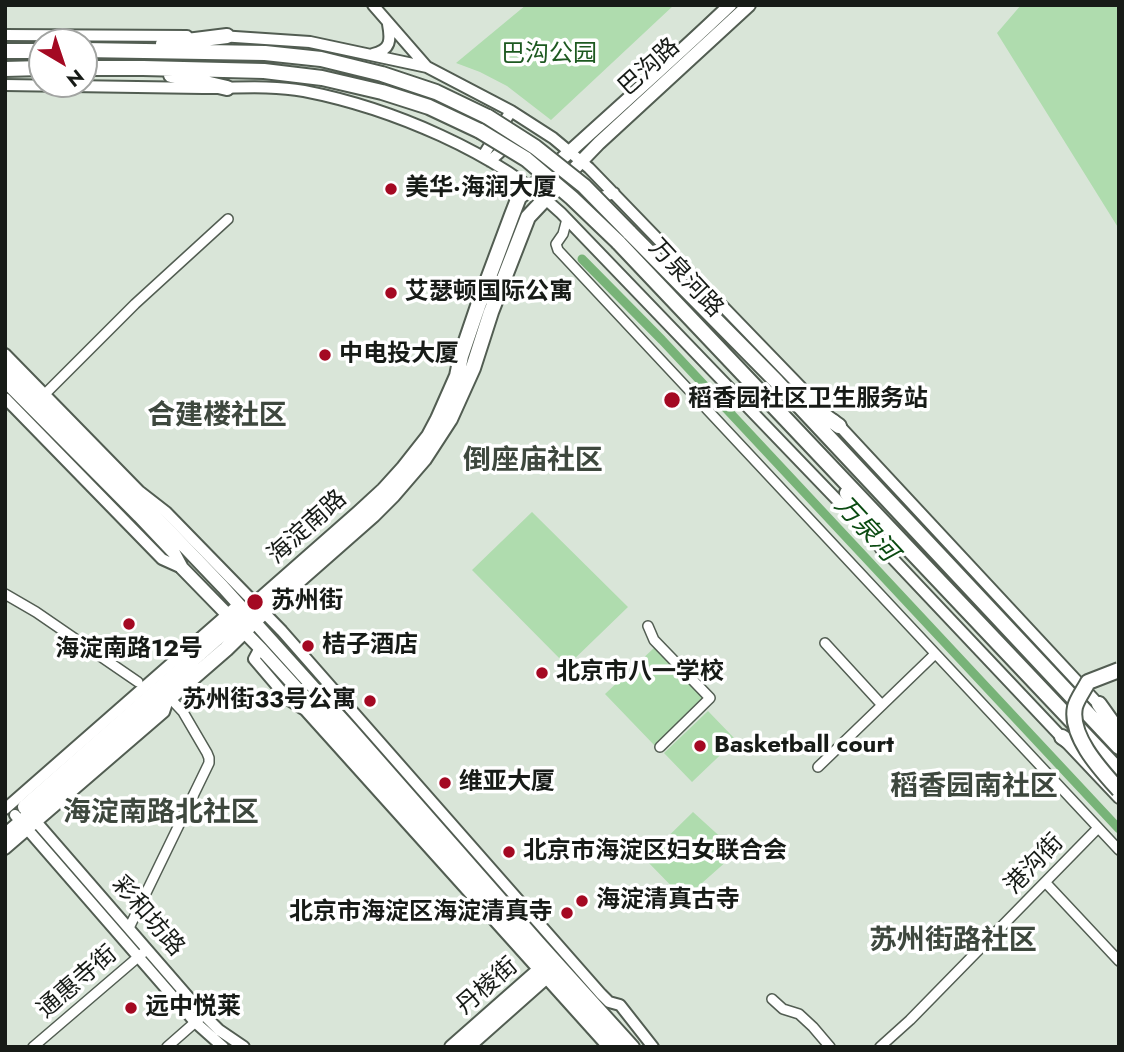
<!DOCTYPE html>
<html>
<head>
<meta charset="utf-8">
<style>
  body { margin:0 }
  #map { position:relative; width:1124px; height:1052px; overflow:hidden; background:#d9e5d8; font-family:Jost,sans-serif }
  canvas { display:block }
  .frame { position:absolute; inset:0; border:7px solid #171b17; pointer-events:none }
  .north { position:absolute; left:28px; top:28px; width:70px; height:70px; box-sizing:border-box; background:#fff; border:2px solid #a2a4a2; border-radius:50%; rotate:141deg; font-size:19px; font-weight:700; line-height:28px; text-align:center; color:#171b17 }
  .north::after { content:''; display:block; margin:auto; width:24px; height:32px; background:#a40922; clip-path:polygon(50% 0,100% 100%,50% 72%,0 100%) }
</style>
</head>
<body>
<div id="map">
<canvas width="1124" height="1052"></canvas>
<div class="frame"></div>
<div class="north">N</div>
</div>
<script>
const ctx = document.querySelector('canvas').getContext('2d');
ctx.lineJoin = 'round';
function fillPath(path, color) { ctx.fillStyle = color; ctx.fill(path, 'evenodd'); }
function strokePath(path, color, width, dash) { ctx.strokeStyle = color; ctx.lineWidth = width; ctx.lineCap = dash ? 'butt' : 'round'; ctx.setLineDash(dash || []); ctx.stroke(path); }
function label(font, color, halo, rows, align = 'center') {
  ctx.font = font + ' Jost,"Noto Sans SC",sans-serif'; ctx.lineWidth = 7; ctx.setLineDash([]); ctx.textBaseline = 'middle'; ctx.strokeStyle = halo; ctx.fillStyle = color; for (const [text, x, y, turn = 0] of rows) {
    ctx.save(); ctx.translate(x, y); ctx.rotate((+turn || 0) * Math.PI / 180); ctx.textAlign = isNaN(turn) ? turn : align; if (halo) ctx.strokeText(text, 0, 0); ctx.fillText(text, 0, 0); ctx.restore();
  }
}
fillPath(new Path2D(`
  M526 5H674L551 120 507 86 480 72 456 63Z
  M1021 5H1119V229L997 33Z
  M532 512 628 607 567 666 472 570Z
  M655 647 705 699 655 746 605 694Z
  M708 711 736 740 692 782 664 753Z
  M693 812 737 852 684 899 645 859Z`), '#afdcae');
strokePath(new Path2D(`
  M582 259 662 340 1119 829`), '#78b378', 9);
const minor = new Path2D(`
  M567 219 563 234 556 244 558 250 1119 850
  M44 395 135 304 228 219
  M5 594 36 612 138 682
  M648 626 654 640 710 698 660 747
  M825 643 881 704
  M818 767 935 654
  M1045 882 1119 961
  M129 928 209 763V758L207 753 183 712 169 697
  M772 999 783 1009 799 1014 813 1027 830 1047
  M33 1047 144 952
  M167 1047 200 1018
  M880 1047 910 1020 1098 828`);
const tertiary = new Path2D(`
  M373 5 427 67
  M5 35 187 36
  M220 36 310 42 427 67 511 111 553 138 589 168 822 409
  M373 54C391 50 391 40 388 24
  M5 85C71 86 137 87 203 88 235 88 272 85 304 91 391 108 496 152 561 213L865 529
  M483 156 511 111
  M490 161 512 141 551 169
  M564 179 589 201 614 193
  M5 354 139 491 166 512 282 631 601 994 609 1002 620 1005 653 1047
  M5 398 162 559 182 568
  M834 420 1102 708
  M878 543 1119 798
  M260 648 254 659 289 700 305 710 608 1047
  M5 809 239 604
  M26 810 203 1014 219 1030 244 1047
  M15 815 195 1022 223 1047
  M5 849 164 712 169 697`);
const secondary = new Path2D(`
  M531 187C597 126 665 67 730 5
  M545 199 599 143 749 5
  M5 366 123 488 158 519 223 587 351 729 539 943 633 1047
  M5 381 139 516 174 553 182 568 262 650 303 695 315 706 620 1047
  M451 1047 552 958
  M468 1047 557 968`);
const primary = new Path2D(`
  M25 807 359 513 384 490 403 469 429 436 438 419 457 376 461 356 478 306 512 215 519 197 531 187
  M5 836 156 706 173 695 226 649 273 603 373 515 393 495 424 459 450 419 473 368 491 312 528 217 545 199`);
const trunk = new Path2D(`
  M163 44 227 36
  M84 50 265 53 321 59 382 74 436 92 488 117
  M5 51H42
  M84 68H143L264 71 322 78 382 92 429 107 480 131
  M5 69 42 68
  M171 75 227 88
  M629 232 777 382 1119 747
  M618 242 1119 771
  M804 401 839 426
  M847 493 883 548
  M1099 704 1119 732
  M1062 737 1093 758`);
strokePath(minor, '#525d52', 12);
strokePath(tertiary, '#525d52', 14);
strokePath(secondary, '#525d52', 16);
strokePath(primary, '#525d52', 18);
strokePath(trunk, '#525d52', 18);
strokePath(minor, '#fff', 9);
strokePath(tertiary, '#fff', 10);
strokePath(secondary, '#fff', 12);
strokePath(primary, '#fff', 14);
strokePath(trunk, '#fff', 14);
const trunkBridge = new Path2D(`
  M488 117 535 147 584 186 629 232
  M480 131 526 159 572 198 618 242
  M1119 670 1088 682C1084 690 1077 699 1075 707 1069 736 1101 770 1119 790`);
strokePath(trunkBridge, '#525d52', 18, []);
strokePath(trunkBridge, '#fff', 14);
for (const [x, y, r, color] of [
  [391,189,7,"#a40922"],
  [391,293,7,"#a40922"],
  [325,355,7,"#a40922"],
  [672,400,9,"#a40922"],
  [255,602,9,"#a40922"],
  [129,624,7,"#a40922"],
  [308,646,7,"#a40922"],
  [542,673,7,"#a40922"],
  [370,701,7,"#a40922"],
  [700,746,7,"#a40922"],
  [445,783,7,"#a40922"],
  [509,852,7,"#a40922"],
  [582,901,7,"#a40922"],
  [567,913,7,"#a40922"],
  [131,1008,7,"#a40922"]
]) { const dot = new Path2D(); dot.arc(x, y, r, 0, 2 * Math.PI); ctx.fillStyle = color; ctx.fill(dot); strokePath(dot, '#fff', 2.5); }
label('24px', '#1d5920', '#fff', [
  ["巴沟公园",549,55]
]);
label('24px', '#171b17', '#fff', [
  ["巴沟路",650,68,-42],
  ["万泉河路",685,279,47],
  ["海淀南路",308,528,-42],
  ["港沟街",1035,865,-46],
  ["彩和坊路",147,917,49],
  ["通惠寺街",78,983,-41],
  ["丹棱街",488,987,-41]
]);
label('bold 24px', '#171b17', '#fff', [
  ["美华·海润大厦",405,189],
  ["艾瑟顿国际公寓",405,293],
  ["中电投大厦",339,355],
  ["稻香园社区卫生服务站",688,400],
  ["苏州街",271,602],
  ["桔子酒店",322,646],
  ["海淀南路12号",129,650,"center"],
  ["北京市八一学校",556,673],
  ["苏州街33号公寓",356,701,"right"],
  ["Basketball court",714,746],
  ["维亚大厦",459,783],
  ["北京市海淀区妇女联合会",523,852],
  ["海淀清真古寺",596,901],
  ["北京市海淀区海淀清真寺",553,913,"right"],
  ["远中悦莱",145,1008]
], 'left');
label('italic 26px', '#0b4b12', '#fff', [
  ["万泉河",865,530,47]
]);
label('bold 28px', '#3e483e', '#fff', [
  ["合建楼社区",217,417],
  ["倒座庙社区",533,462],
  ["稻香园南社区",974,788],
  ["海淀南路北社区",161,814],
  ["苏州街路社区",953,942]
]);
</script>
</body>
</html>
